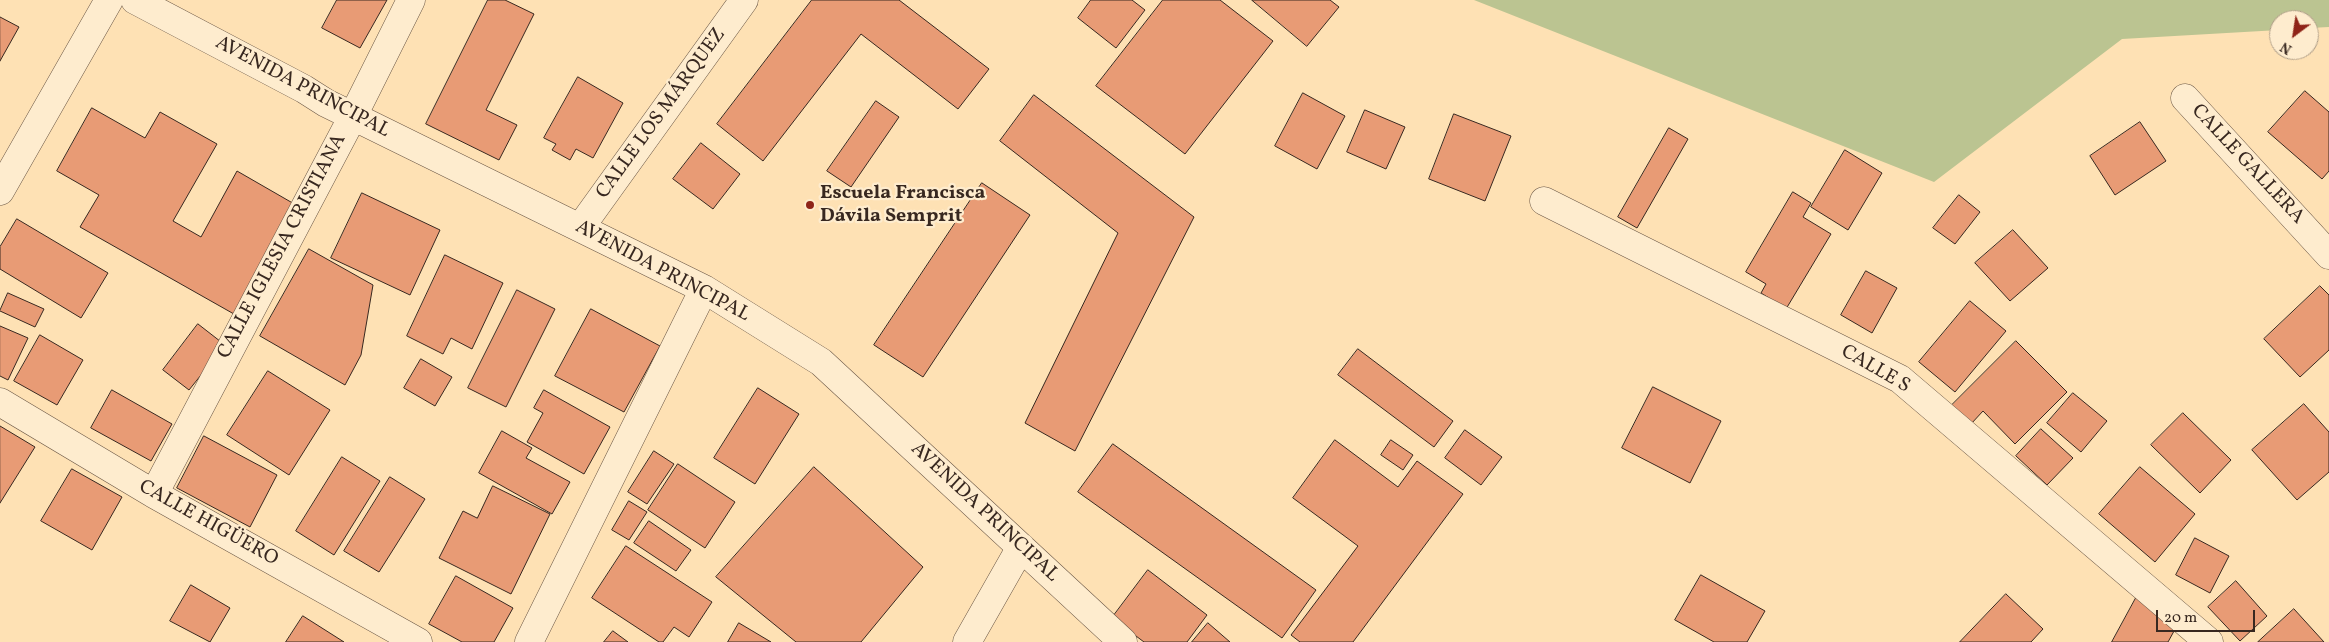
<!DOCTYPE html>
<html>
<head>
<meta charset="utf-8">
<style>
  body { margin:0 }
  #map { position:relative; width:2329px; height:642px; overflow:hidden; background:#fee1b4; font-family:Vollkorn,serif }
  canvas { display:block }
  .north { position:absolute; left:2269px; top:10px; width:50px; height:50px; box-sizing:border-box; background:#feecce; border:1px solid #af9e88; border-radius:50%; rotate:211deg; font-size:14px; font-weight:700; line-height:20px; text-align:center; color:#382820 }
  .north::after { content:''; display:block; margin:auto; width:18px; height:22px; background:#8f2418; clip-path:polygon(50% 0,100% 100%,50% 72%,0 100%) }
  .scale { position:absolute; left:2156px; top:610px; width:99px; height:22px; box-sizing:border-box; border:2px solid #382820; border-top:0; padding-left:6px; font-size:15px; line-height:18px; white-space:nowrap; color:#382820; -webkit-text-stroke:4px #feecce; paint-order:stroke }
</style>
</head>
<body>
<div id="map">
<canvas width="2329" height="642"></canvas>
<div class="north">N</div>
<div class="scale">20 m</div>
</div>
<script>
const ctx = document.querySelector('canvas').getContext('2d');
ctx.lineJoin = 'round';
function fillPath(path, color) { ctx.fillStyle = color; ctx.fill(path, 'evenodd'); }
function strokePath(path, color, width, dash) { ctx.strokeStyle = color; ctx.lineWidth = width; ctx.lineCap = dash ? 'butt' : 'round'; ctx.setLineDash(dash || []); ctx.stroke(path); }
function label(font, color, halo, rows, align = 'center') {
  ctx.font = font + ' Vollkorn,serif'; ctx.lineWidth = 4.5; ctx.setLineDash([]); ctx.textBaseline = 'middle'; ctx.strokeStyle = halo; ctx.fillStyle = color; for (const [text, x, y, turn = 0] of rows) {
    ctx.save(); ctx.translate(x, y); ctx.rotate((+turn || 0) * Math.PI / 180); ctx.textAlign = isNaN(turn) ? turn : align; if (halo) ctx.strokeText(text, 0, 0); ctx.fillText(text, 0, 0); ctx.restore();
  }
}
fillPath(new Path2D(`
  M1474 0H2329V27L2309 28V20H2279V30L2122 39 1934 182Z`), '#bbc491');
const building = new Path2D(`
  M337 0H387L360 48 322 28Z
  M488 0H505L534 14 486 110 517 125 499 160 426 124Z
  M812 0H899L989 69 958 109 861 34 763 161 717 124Z
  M1091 0H1132L1145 10 1116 48 1078 18Z
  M1163 0H1220L1273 41 1185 154 1096 86Z
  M1252 0H1330L1339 7 1307 46Z
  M0 17 19 27 0 61Z
  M578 77 623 103 593 158 576 149 570 160 552 150 556 144 544 138Z
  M2305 91 2329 112V171L2322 179 2268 132Z
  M1303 93 1345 116 1317 169 1275 146Z
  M1034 95 1194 217 1075 451 1025 423 1118 233 1000 141Z
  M876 101 899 117 851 187 827 171Z
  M92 108 145 138 160 112 217 144 173 221 201 237 237 171 303 209 241 318 80 227 99 195 57 171Z
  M1365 110 1405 127 1386 169 1347 152Z
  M1454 114 1511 136 1485 201 1429 179Z
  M2140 122 2166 161 2115 195 2090 156Z
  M1669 128 1688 139 1637 228 1618 217Z
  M701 143 740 174 713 209 673 179Z
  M1845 150 1882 173 1848 230 1811 207Z
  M982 183 1030 215 923 377 874 345Z
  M1793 192 1811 203 1803 217 1831 234 1786 309 1761 293 1766 284 1746 272Z
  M362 193 440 230 410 295 331 258Z
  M1959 195 1980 212 1955 244 1933 228Z
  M17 219 108 273 81 318 0 269V247Z
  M2013 230 2048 268 2010 301 1975 263Z
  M309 249 373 285 361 355 345 385 260 336Z
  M445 255 503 283 472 349 451 338 443 354 407 336Z
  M1866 271 1897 288 1872 333 1841 315Z
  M2320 286 2329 295V350L2300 377 2264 339Z
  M517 290 555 309 506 407 468 388Z
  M8 293 44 309 35 327 0 311Z
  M1970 301 2006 331 1955 392 1919 362Z
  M591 309 660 346 624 412 555 376Z
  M198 324 225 345 189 390 163 370Z
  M0 326 28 338 8 380 0 376Z
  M40 335 83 360 57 405 14 381Z
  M2016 341 2067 392 2015 444 1983 411 1971 424 1952 405Z
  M1358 349 1453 421 1434 447 1338 375Z
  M421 359 452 377 435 406 404 388Z
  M268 371 330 410 289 475 227 435Z
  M1653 387 1721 421 1690 483 1622 448Z
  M758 388 799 414 755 484 714 458Z
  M112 390 172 424 151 461 91 428Z
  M544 390 610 427 584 474 527 442 543 413 534 408Z
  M2073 393 2107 421 2081 452 2047 423Z
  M2304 404 2329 432V472L2297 500 2252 450Z
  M2183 413 2231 460 2200 493 2151 445Z
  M0 426 35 447 0 503Z
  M2041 429 2073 458 2047 485 2016 456Z
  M1465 430 1502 457 1481 485 1445 458Z
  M502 431 532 448 526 458 570 482 552 514 479 473Z
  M204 436 277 475 250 527 177 488Z
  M1335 440 1398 487 1417 461 1463 494 1353 642H1300L1291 635 1358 546 1293 498Z
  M1391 440 1413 455 1403 470 1381 455Z
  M1113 444 1316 590 1282 638 1078 492Z
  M654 451 674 464 647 504 628 492Z
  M342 457 380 481 334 555 296 531Z
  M678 464 735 502 705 548 648 510Z
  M814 467 923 567 861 642H796L716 577Z
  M2140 467 2195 514 2155 562 2099 514Z
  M72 469 122 497 92 550 41 521Z
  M390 477 425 499 379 572 344 551Z
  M493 486 550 514 511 594 439 558 463 511 477 518Z
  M629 501 647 512 629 540 612 530Z
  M649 521 691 550 676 571 634 543Z
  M2195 538 2229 556 2210 593 2176 575Z
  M626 546 712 602 689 637 674 627 663 642H659L592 598Z
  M1148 570 1207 615 1187 642H1144L1112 618Z
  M1701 575 1765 611 1747 642H1714L1675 620Z
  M456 576 513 608 494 642H462L429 624Z
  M2236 581 2267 616 2240 641 2208 607Z
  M191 585 230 608 210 642 170 621Z
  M2006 594 2043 629 2031 642H1960Z
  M2136 598 2179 622 2168 642H2112Z
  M2294 609 2324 642H2258Z
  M303 616 344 642H286Z
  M739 623 771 642H728Z
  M1208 623 1230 642H1192Z
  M613 631 628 642H604Z`);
fillPath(building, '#e89b75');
strokePath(building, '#382820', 1);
const minor = new Path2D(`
  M135 0 304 89 326 103 704 289 821 362 1123 642
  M2185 98 2329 255
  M0 191 109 0
  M1544 201 1900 379 2209 642
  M580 228 744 0
  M0 402 154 494 418 642
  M154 494 353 116 411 0
  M529 642 704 289
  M967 642 1021 547`);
strokePath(minor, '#6a5645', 29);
strokePath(minor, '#feecce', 28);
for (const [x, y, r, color] of [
  [810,205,5,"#8f2418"]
]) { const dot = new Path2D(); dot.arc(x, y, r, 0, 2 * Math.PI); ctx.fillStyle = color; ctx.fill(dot); strokePath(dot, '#feecce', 2); }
label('20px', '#382820', '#feecce', [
  ["AVENIDA PRINCIPAL",302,88,28],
  ["CALLE LOS MÁRQUEZ",662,114,-54],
  ["CALLE GALLERA",2247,165,47],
  ["CALLE IGLESIA CRISTIANA",283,247,-62],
  ["AVENIDA PRINCIPAL",662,272,28],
  ["CALLE S",1875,370,30],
  ["AVENIDA PRINCIPAL",984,513,43],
  ["CALLE HIGÜERO",208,524,29]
]);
label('bold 20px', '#382820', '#feecce', [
  ["Escuela Francisca",820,194],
  ["Dávila Semprit",820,217]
], 'left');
</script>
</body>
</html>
